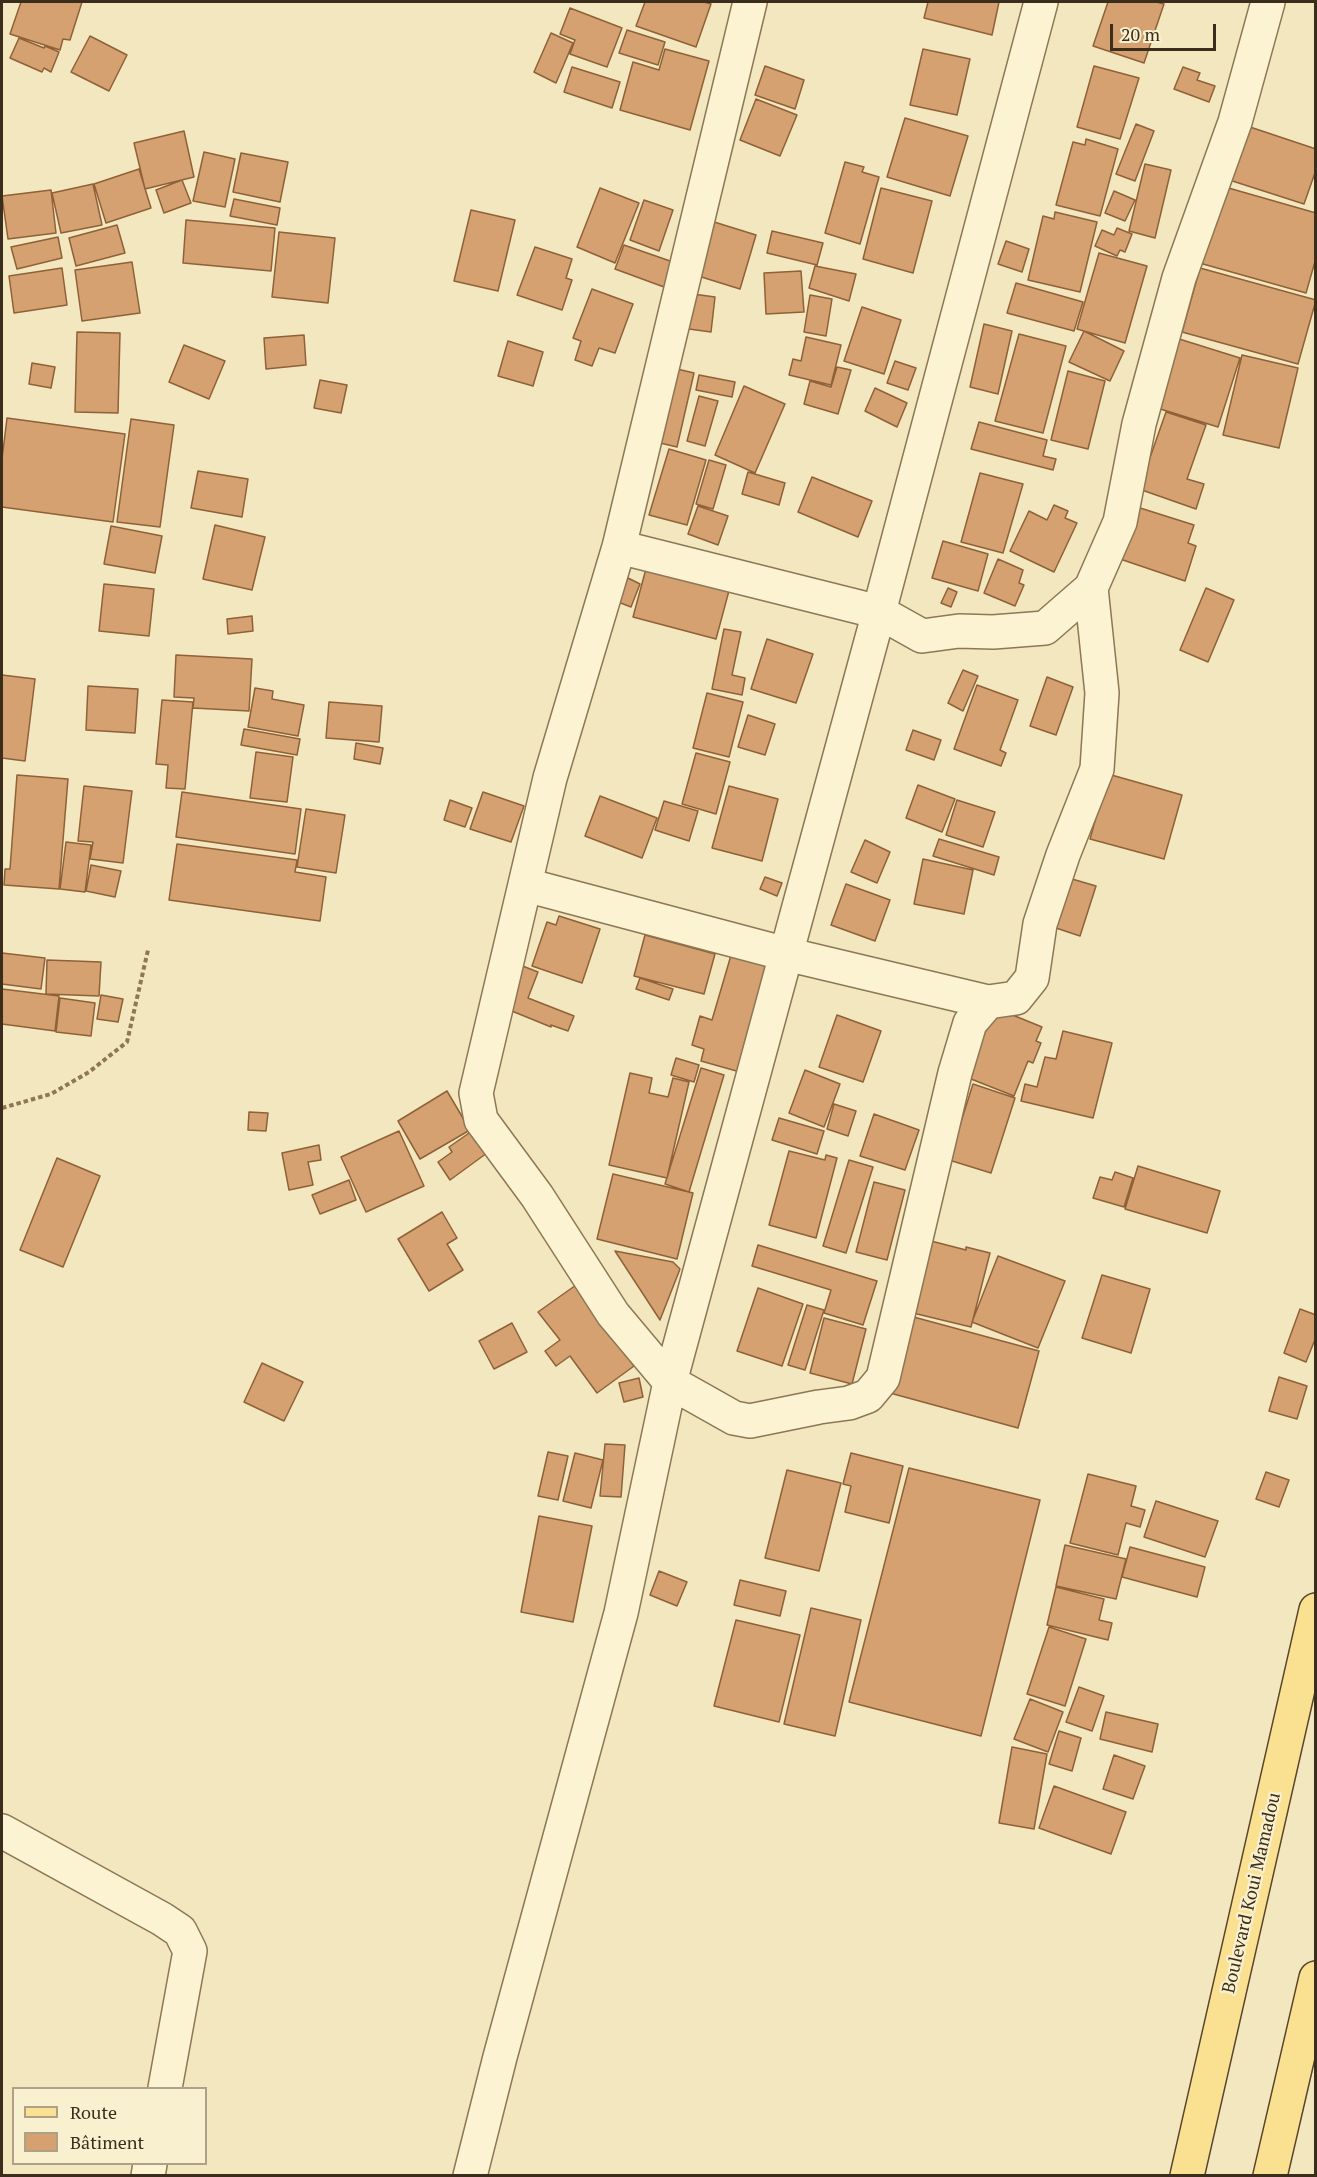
<!DOCTYPE html>
<html>
<head>
<meta charset="utf-8">
<style>
  body { margin:0 }
  #map { position:relative; width:1317px; height:2177px; overflow:hidden; background:#f2e7bf; font-family:"PT Serif",serif }
  canvas { display:block }
  .frame { position:absolute; inset:0; border:3px solid #3b2d1b; pointer-events:none }
  .legend { position:absolute; left:12px; top:2087px; width:195px; height:78px; box-sizing:border-box; background:#f9f0cf; border:2px solid #ada287; margin:0; padding:8px 10px; list-style:none; font-size:18px; color:#3b2d1b }
  .legend li { display:flex; align-items:center; gap:12px; height:30px }
  .legend b { width:30px; border:2px solid #ada287 }
  .scale { position:absolute; left:1110px; top:24px; width:106px; height:27px; box-sizing:border-box; border:3px solid #3b2d1b; border-top:0; padding-left:8px; font-size:18px; line-height:21px; white-space:nowrap; color:#3b2d1b; -webkit-text-stroke:4px #f9f0cf; paint-order:stroke }
</style>
</head>
<body>
<div id="map">
<canvas width="1317" height="2177"></canvas>
<div class="frame"></div>
<ul class="legend">
<li><b style="height:8px;background:#fae192"></b>Route</li>
<li><b style="height:16px;background:#d5a170"></b>Bâtiment</li>
</ul>
<div class="scale">20 m</div>
</div>
<script>
const ctx = document.querySelector('canvas').getContext('2d');
ctx.lineJoin = 'round';
function fillPath(path, color) { ctx.fillStyle = color; ctx.fill(path, 'evenodd'); }
function strokePath(path, color, width, dash) { ctx.strokeStyle = color; ctx.lineWidth = width; ctx.lineCap = dash ? 'butt' : 'round'; ctx.setLineDash(dash || []); ctx.stroke(path); }
function label(font, color, halo, rows, align = 'center') {
  ctx.font = font + ' "PT Serif",serif'; ctx.lineWidth = 4.5; ctx.setLineDash([]); ctx.textBaseline = 'middle'; ctx.strokeStyle = halo; ctx.fillStyle = color; for (const [text, x, y, turn = 0] of rows) {
    ctx.save(); ctx.translate(x, y); ctx.rotate((+turn || 0) * Math.PI / 180); ctx.textAlign = isNaN(turn) ? turn : align; if (halo) ctx.strokeText(text, 0, 0); ctx.fillText(text, 0, 0); ctx.restore();
  }
}
const building = new Path2D(`
  M21 2H82L70 40 63 39 60 50 10 34Z
  M645 2H704L711 4 696 47 636 26Z
  M928 2H999L992 35 924 18Z
  M1108 2H1156L1164 4 1144 63 1093 46Z
  M570 8 622 28 607 67 570 54 575 40 560 34Z
  M627 30 665 42 658 65 619 53Z
  M551 33 573 43 556 83 534 72Z
  M90 36 127 55 109 91 71 72Z
  M19 38 44 48 45 46 59 52 51 72 44 68 42 72 10 58Z
  M665 49 709 61 690 130 620 110 633 62 659 70Z
  M923 49 970 59 957 115 910 105Z
  M765 66 804 80 795 109 755 95Z
  M1094 66 1139 78 1120 139 1077 127Z
  M572 67 620 82 612 108 564 92Z
  M1183 67 1200 73 1197 80 1215 86 1209 102 1174 89Z
  M756 99 797 115 780 156 740 140Z
  M905 118 968 136 950 196 887 177Z
  M1238 123 1316 149V170L1304 204 1220 177Z
  M1136 124 1154 131 1135 181 1116 174Z
  M184 131 194 177 145 189 134 143Z
  M1086 139 1118 149 1100 216 1056 205 1073 142 1085 145Z
  M204 152 235 159 225 207 193 201Z
  M241 153 288 162 280 202 233 192Z
  M845 162 864 167 862 172 879 177 860 244 825 233Z
  M1145 164 1171 170 1155 238 1129 231Z
  M139 169 151 208 106 223 94 184Z
  M182 180 191 203 164 213 156 190Z
  M93 184 102 225 61 233 52 193Z
  M1218 185 1316 213V258L1306 293 1196 262Z
  M600 188 639 203 615 263 577 247Z
  M881 188 932 201 913 273 863 259Z
  M51 190 56 233 8 239 2 196Z
  M1114 191 1135 200 1125 221 1105 213Z
  M234 199 280 208 277 225 230 216Z
  M644 200 673 210 659 251 630 240Z
  M471 210 515 220 498 291 454 281Z
  M1055 212 1097 222 1080 292 1028 280 1043 216 1054 219Z
  M186 220 275 228 271 271 183 263Z
  M711 221 756 235 740 289 695 275Z
  M117 225 125 253 76 266 69 238Z
  M1117 228 1132 234 1125 252 1120 250 1117 256 1095 246 1102 230 1114 235Z
  M772 231 823 243 817 265 767 253Z
  M279 232 335 238 328 303 272 297Z
  M58 237 62 258 17 269 11 247Z
  M1006 241 1029 249 1022 272 998 264Z
  M624 245 673 262 664 287 615 269Z
  M535 247 572 259 566 278 572 280 562 310 517 295Z
  M1099 253 1147 266 1125 343 1077 329Z
  M132 262 140 313 82 321 75 270Z
  M815 266 856 274 849 301 809 288Z
  M62 268 67 305 14 313 9 276Z
  M1200 268 1316 300 1298 364 1182 332Z
  M801 271 804 312 766 314 764 273Z
  M1016 283 1083 302 1074 331 1007 313Z
  M592 289 633 304 615 353 599 348 592 366 575 360 581 341 573 338Z
  M693 294 715 297 711 332 689 329Z
  M810 295 832 299 826 336 804 332Z
  M862 307 901 320 884 374 844 361Z
  M984 324 1012 331 998 394 970 387Z
  M1084 331 1124 351 1110 381 1069 362Z
  M77 332 120 333 118 413 75 412Z
  M1019 334 1066 346 1043 433 995 421Z
  M304 335 306 365 266 369 264 338Z
  M806 337 841 345 831 385 789 375 793 359 801 361Z
  M1176 338 1240 358 1218 427 1154 407Z
  M508 341 543 352 533 386 498 376Z
  M184 345 225 361 209 399 169 382Z
  M1242 355 1298 368 1279 448 1223 435Z
  M895 361 916 368 908 390 887 383Z
  M32 363 55 367 51 388 29 384Z
  M837 367 851 370 838 414 804 404 810 381 831 387Z
  M673 368 694 373 677 447 656 442Z
  M1068 371 1105 381 1088 449 1051 440Z
  M699 375 735 382 732 397 696 390Z
  M320 380 347 385 341 413 314 408Z
  M744 386 785 404 755 473 715 455Z
  M875 388 907 403 897 427 865 411Z
  M699 396 718 401 705 446 687 441Z
  M1166 412 1206 425 1187 479 1204 484 1196 509 1139 489Z
  M7 418 125 434 113 522 2 507V459Z
  M131 419 174 425 160 527 117 522Z
  M979 422 1047 440 1043 456 1056 459 1053 470 971 449Z
  M669 449 706 460 687 525 649 515Z
  M709 460 726 465 713 509 696 504Z
  M198 471 248 479 242 517 191 508Z
  M748 472 785 483 779 505 742 494Z
  M980 473 1023 484 1003 553 961 542Z
  M812 477 872 501 858 537 798 512Z
  M1054 505 1068 511 1065 518 1077 523 1054 572 1010 551 1029 511 1047 520Z
  M698 506 728 516 718 545 688 534Z
  M1137 507 1194 525 1188 543 1196 546 1185 581 1120 559Z
  M215 525 265 537 252 590 203 579Z
  M111 526 162 536 155 573 104 564Z
  M943 541 988 554 978 591 932 578Z
  M998 559 1023 570 1019 583 1024 585 1015 606 984 593Z
  M647 565 730 587 716 639 633 617Z
  M628 578 640 584 631 607 618 602Z
  M104 584 154 589 149 636 99 631Z
  M948 588 957 592 951 607 941 603Z
  M1206 588 1234 600 1208 662 1180 650Z
  M252 616 253 631 228 634 227 619Z
  M724 629 741 632 732 675 745 678 742 695 712 689Z
  M767 639 813 654 796 703 751 689Z
  M176 655 252 659 249 711 193 708 194 698 174 697Z
  M963 670 978 676 963 711 948 703Z
  M2 675 35 679 25 761 2 758Z
  M1047 677 1073 687 1056 735 1030 726Z
  M977 685 1018 700 1000 750 1006 753 1001 766 954 749Z
  M88 686 138 689 135 733 86 730Z
  M255 688 273 691 272 699 304 705 298 736 248 727Z
  M707 693 743 702 729 757 693 748Z
  M162 700 193 702 185 789 166 788 168 765 156 764Z
  M329 702 382 706 379 742 326 738Z
  M748 715 775 724 765 755 738 747Z
  M244 729 300 739 297 755 241 745Z
  M913 730 941 740 934 760 906 750Z
  M356 743 383 748 380 764 354 759Z
  M256 752 293 757 287 802 250 798Z
  M696 753 730 762 716 814 682 804Z
  M1108 774 1182 795 1164 859 1090 839Z
  M17 775 68 779 59 889 4 885 5 869H10Z
  M918 785 955 799 942 832 906 818Z
  M84 786 132 791 123 863 90 859 93 842 78 841Z
  M729 786 778 799 762 861 712 848Z
  M182 792 301 809 295 854 176 837Z
  M483 792 524 806 511 842 470 829Z
  M600 796 657 818 642 858 585 836Z
  M450 800 472 808 465 827 444 820Z
  M957 800 995 812 983 847 946 835Z
  M664 801 698 811 689 841 655 830Z
  M306 809 345 815 336 873 297 867Z
  M939 839 999 857 994 875 933 856Z
  M865 840 890 852 877 883 851 872Z
  M66 842 91 845 85 892 60 889Z
  M177 844 297 860 295 872 326 877 320 921 169 900Z
  M923 859 973 870 964 914 914 904Z
  M91 865 121 871 115 897 86 891Z
  M765 877 782 883 777 896 760 889Z
  M1072 879 1096 886 1080 936 1056 928Z
  M846 884 890 900 875 941 831 925Z
  M559 916 600 929 582 983 532 966 547 922 556 925Z
  M645 935 715 954 704 994 634 976Z
  M734 945 773 956 740 1072 701 1061 704 1049 692 1045 700 1016 712 1020Z
  M2 953 45 958 41 989 2 984Z
  M47 960 101 962 99 996 46 994Z
  M520 965 538 972 528 998 574 1016 568 1031 551 1025V1027L502 1007Z
  M640 978 673 989 669 1000 636 989Z
  M2 989 59 996 55 1031 2 1024Z
  M101 995 123 999 118 1022 97 1019Z
  M60 998 95 1003 91 1036 56 1032Z
  M993 1007 1042 1027 1036 1041 1041 1043 1033 1063 1028 1061 1014 1096 966 1077Z
  M837 1015 881 1031 863 1082 819 1067Z
  M1063 1031 1112 1043 1093 1118 1021 1101 1025 1084 1037 1087 1045 1057 1056 1059Z
  M676 1058 699 1065 694 1082 671 1075Z
  M701 1068 724 1075 689 1192 665 1184Z
  M805 1070 840 1084 824 1127 789 1113Z
  M630 1073 652 1078 649 1093 668 1097 673 1078 689 1082 667 1178 609 1165Z
  M973 1084 1015 1098 991 1173 949 1160Z
  M447 1091 470 1130 420 1159 398 1121Z
  M834 1104 856 1111 848 1136 827 1129Z
  M249 1112 268 1113 266 1131 248 1130Z
  M874 1114 919 1130 905 1170 860 1156Z
  M779 1118 824 1131 817 1154 772 1140Z
  M399 1131 424 1186 366 1212 341 1157Z
  M472 1131 487 1153 450 1180 438 1162 452 1152 449 1147Z
  M319 1145 321 1160 308 1162 313 1185 289 1190 282 1153Z
  M789 1151 825 1160 826 1155 837 1158 816 1238 769 1225Z
  M57 1158 100 1176 63 1267 20 1250Z
  M849 1160 873 1167 846 1253 823 1246Z
  M1138 1166 1220 1191 1207 1233 1125 1209Z
  M1115 1172 1133 1178 1124 1207 1093 1198 1100 1177 1112 1180Z
  M613 1174 693 1193 677 1259 597 1239Z
  M349 1180 356 1200 320 1214 312 1195Z
  M874 1182 905 1190 887 1260 856 1252Z
  M442 1212 457 1238 447 1244 463 1270 429 1291 398 1239Z
  M931 1241 966 1250V1247L990 1253 971 1327 913 1313Z
  M758 1245 877 1281 863 1325 824 1313 831 1290 752 1266Z
  M615 1251 673 1262 680 1269 660 1320Z
  M998 1256 1065 1281 1038 1348 972 1322Z
  M1102 1275 1150 1289 1131 1353 1082 1338Z
  M576 1285 634 1366 597 1393 570 1356 556 1366 545 1351 560 1340 538 1312Z
  M758 1288 803 1304 782 1366 737 1351Z
  M807 1305 824 1310 805 1370 788 1365Z
  M1300 1309 1316 1315V1337L1306 1362 1284 1353Z
  M910 1316 1039 1351 1018 1428 890 1393Z
  M824 1318 866 1329 852 1384 810 1373Z
  M512 1323 527 1352 494 1369 479 1341Z
  M262 1363 303 1382 284 1421 244 1402Z
  M1279 1377 1307 1386 1297 1419 1269 1411Z
  M639 1378 643 1397 624 1402 619 1383Z
  M605 1444 625 1445 621 1497 600 1496Z
  M548 1452 568 1456 558 1500 538 1496Z
  M575 1453 603 1460 591 1508 563 1501Z
  M851 1453 903 1466 889 1523 845 1512 851 1486 843 1484Z
  M909 1468 1040 1500 981 1736 849 1702Z
  M787 1470 841 1483 819 1571 765 1558Z
  M1266 1472 1289 1480 1279 1507 1256 1499Z
  M1088 1474 1136 1486 1131 1506 1145 1510 1140 1527 1126 1523 1118 1555 1070 1543Z
  M1156 1501 1218 1521 1205 1557 1144 1537Z
  M539 1516 592 1526 573 1622 521 1612Z
  M1065 1545 1126 1559 1116 1599 1056 1586Z
  M1130 1547 1205 1567 1197 1597 1122 1577Z
  M659 1571 687 1582 677 1606 650 1595Z
  M740 1580 786 1591 780 1616 734 1605Z
  M1056 1587 1104 1599 1099 1620 1112 1623 1108 1640 1047 1625Z
  M811 1608 861 1620 835 1736 784 1724Z
  M736 1620 800 1635 779 1722 714 1706Z
  M1049 1627 1086 1639 1065 1706 1027 1694Z
  M1079 1687 1104 1696 1092 1731 1066 1722Z
  M1030 1699 1063 1712 1048 1752 1014 1739Z
  M1106 1712 1158 1724 1152 1752 1100 1739Z
  M1059 1731 1081 1738 1072 1771 1049 1764Z
  M1012 1747 1047 1754 1034 1829 999 1823Z
  M1114 1755 1145 1766 1133 1799 1103 1789Z
  M1054 1786 1126 1812 1111 1854 1039 1828Z`);
fillPath(building, '#d5a170');
strokePath(building, '#8f6138', 1.5);
const street = new Path2D(`
  M750 2 619 547 550 778 476 1093 481 1120 537 1196 613 1314 670 1382 734 1418 750 1421 819 1407 849 1403 868 1396 883 1378 955 1073 970 1023 988 1002
  M619 547 879 612 922 636 959 631 993 632 1045 628 1091 588 1120 522 1139 424 1179 278 1235 122 1268 2
  M526 885 786 954 988 1002 1016 998 1032 978 1040 924 1063 855 1097 769 1102 693 1091 588
  M2 1831 162 1919 180 1931 190 1951 165 2088
  M148 2176 150 2164
  M470 2176 500 2057 621 1613 670 1382 879 612 1041 2`);
const primary = new Path2D(`
  M1187 2176 1316 1610
  M1270 2176 1316 1978`);
strokePath(street, '#8d7755', 36);
strokePath(primary, '#5a442a', 36);
strokePath(new Path2D(`
  M2 1108 51 1094 89 1072 127 1042 148 950`), '#8d7755', 4, [4.5, 3]);
strokePath(street, '#fcf3d3', 33);
strokePath(primary, '#fae192', 33);
label('18px', '#3b2d1b', '#f9f0cf', [
  ["Boulevard Koui Mamadou",1252,1893,-77]
]);
</script>
</body>
</html>
